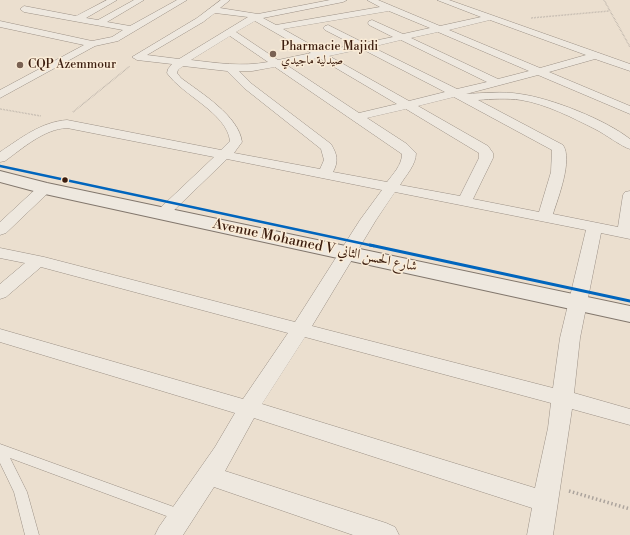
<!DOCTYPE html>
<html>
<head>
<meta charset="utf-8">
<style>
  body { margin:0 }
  canvas { display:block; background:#ebdfcf }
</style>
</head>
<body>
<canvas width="630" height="535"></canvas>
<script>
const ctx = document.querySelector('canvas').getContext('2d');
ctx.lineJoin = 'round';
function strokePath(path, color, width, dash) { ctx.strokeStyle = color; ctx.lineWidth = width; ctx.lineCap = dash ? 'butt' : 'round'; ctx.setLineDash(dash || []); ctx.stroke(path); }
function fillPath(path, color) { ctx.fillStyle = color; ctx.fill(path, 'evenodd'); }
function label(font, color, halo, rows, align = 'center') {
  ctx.font = font + ' "Libre Bodoni",Amiri,serif'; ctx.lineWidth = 3; ctx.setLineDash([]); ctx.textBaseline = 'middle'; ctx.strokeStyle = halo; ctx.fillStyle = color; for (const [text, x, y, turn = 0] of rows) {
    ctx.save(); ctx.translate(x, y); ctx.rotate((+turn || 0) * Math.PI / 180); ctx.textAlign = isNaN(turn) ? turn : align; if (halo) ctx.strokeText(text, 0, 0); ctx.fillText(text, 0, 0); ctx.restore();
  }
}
const service = new Path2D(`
  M0 444 185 511 187 515 185 519 180 521 10 458 27 492 39 535H25L14 492 0 463Z`);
const minor = new Path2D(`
  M107 0H117L86 18 98 20 134 0H144L107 22 130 26 177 0H187L118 41 95 46 0 98V90L84 45 0 27V21L92 41 112 37 123 30 24 12 20 9 24 6 76 16Z
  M221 0H230L220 8 258 14 330 0H347L343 2 263 18 276 25 380 7 367 0H378L440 26 481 17 437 0H449L630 64V71L595 59 549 72 630 106V114L538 75 466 94C483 93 503 91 520 94 551 98 606 120 630 139V149C622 147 605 134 595 129 573 118 546 104 521 100 507 98 492 99 478 100L563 145C573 160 558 198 553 214L618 227 623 195 625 192 630 191V239L601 233 580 338 574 393 630 409V425L572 409 553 535H527L532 508 254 418 225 471 386 523 395 527 399 535H353L214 487 183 535H155L159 527 215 447 235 413 0 342V329L243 399 288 333 41 267 6 297 0 299V284L25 263 0 258V248L44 257 295 322 360 220 382 190 227 159 168 216 163 218 158 216 155 213 158 210 214 157 67 128C44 129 23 148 5 161L0 162V152C21 138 41 122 67 120L221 150 230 141C227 113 182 95 167 73L168 69 172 64 137 60 132 57 197 18ZM389 11 430 28 403 34 372 20 369 21 368 23 369 25 393 37 364 43 328 25 325 26 323 28 325 30 354 45 322 51 283 29ZM215 13 248 17 179 59 147 55 203 22ZM490 20 586 55 540 68 449 30ZM255 21 311 53 278 60 236 32ZM438 32 529 71 498 79 411 38ZM230 36 268 62C242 67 217 63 191 60ZM401 40 487 82 457 89 372 47ZM362 49 445 92 409 101 329 56ZM319 58 397 104 359 113 285 64ZM183 66 227 71 244 88 321 149 324 160 320 169 234 153 242 142C239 116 201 93 181 78L177 73 178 70ZM275 67 402 154C402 165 393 174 387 182L333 172C339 161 337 154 331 144L252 84 239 71H252ZM454 97 552 150 551 172 539 212 473 199 493 158V153L488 146 418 106ZM406 109 479 153V158L460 196 400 185C406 175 416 165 416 153L407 144 367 118ZM395 192 586 230 560 338 553 388 312 326 376 220ZM305 337 551 403 548 428 535 488 262 404Z
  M45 184 50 185 52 188 50 191 6 233 0 235V222L40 185Z`);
const secondary = new Path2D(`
  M0 171 47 183 630 306V322L45 194 0 182Z`);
strokePath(service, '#9c9186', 1);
strokePath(minor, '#9c9186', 1);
strokePath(secondary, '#82776d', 2);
strokePath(new Path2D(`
  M604 0 630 47
  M531 18 609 11
  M0 109 41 116
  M73 112 130 66`), '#aca49d', 1.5, [0.5, 1]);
strokePath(new Path2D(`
  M569 491 630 509`), '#aca49d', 3.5, [1.5, 2.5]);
fillPath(service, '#eee8df');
fillPath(minor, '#eee8df');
fillPath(secondary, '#eee8df');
strokePath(new Path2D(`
  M0 166 374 246`), '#0065bd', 2.5);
strokePath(new Path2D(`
  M370 245 630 301`), '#0065bd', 3);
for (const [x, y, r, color] of [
  [273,54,4,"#796152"],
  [20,65,4,"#796152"],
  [65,180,3.5,"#3c1d0e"]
]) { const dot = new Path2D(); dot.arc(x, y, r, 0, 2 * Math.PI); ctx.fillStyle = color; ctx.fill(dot); strokePath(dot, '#faecd7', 1.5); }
label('12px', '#3c1d0e', '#faecd7', [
  ["Pharmacie Majidi",281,47],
  ["صيدلية ماجيدي",281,61],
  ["CQP Azemmour",28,65]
], 'left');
label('14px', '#3c1d0e', '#faecd7', [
  ["Avenue Mohamed V شارع الحسن الثاني",315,246,12]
]);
</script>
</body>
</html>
